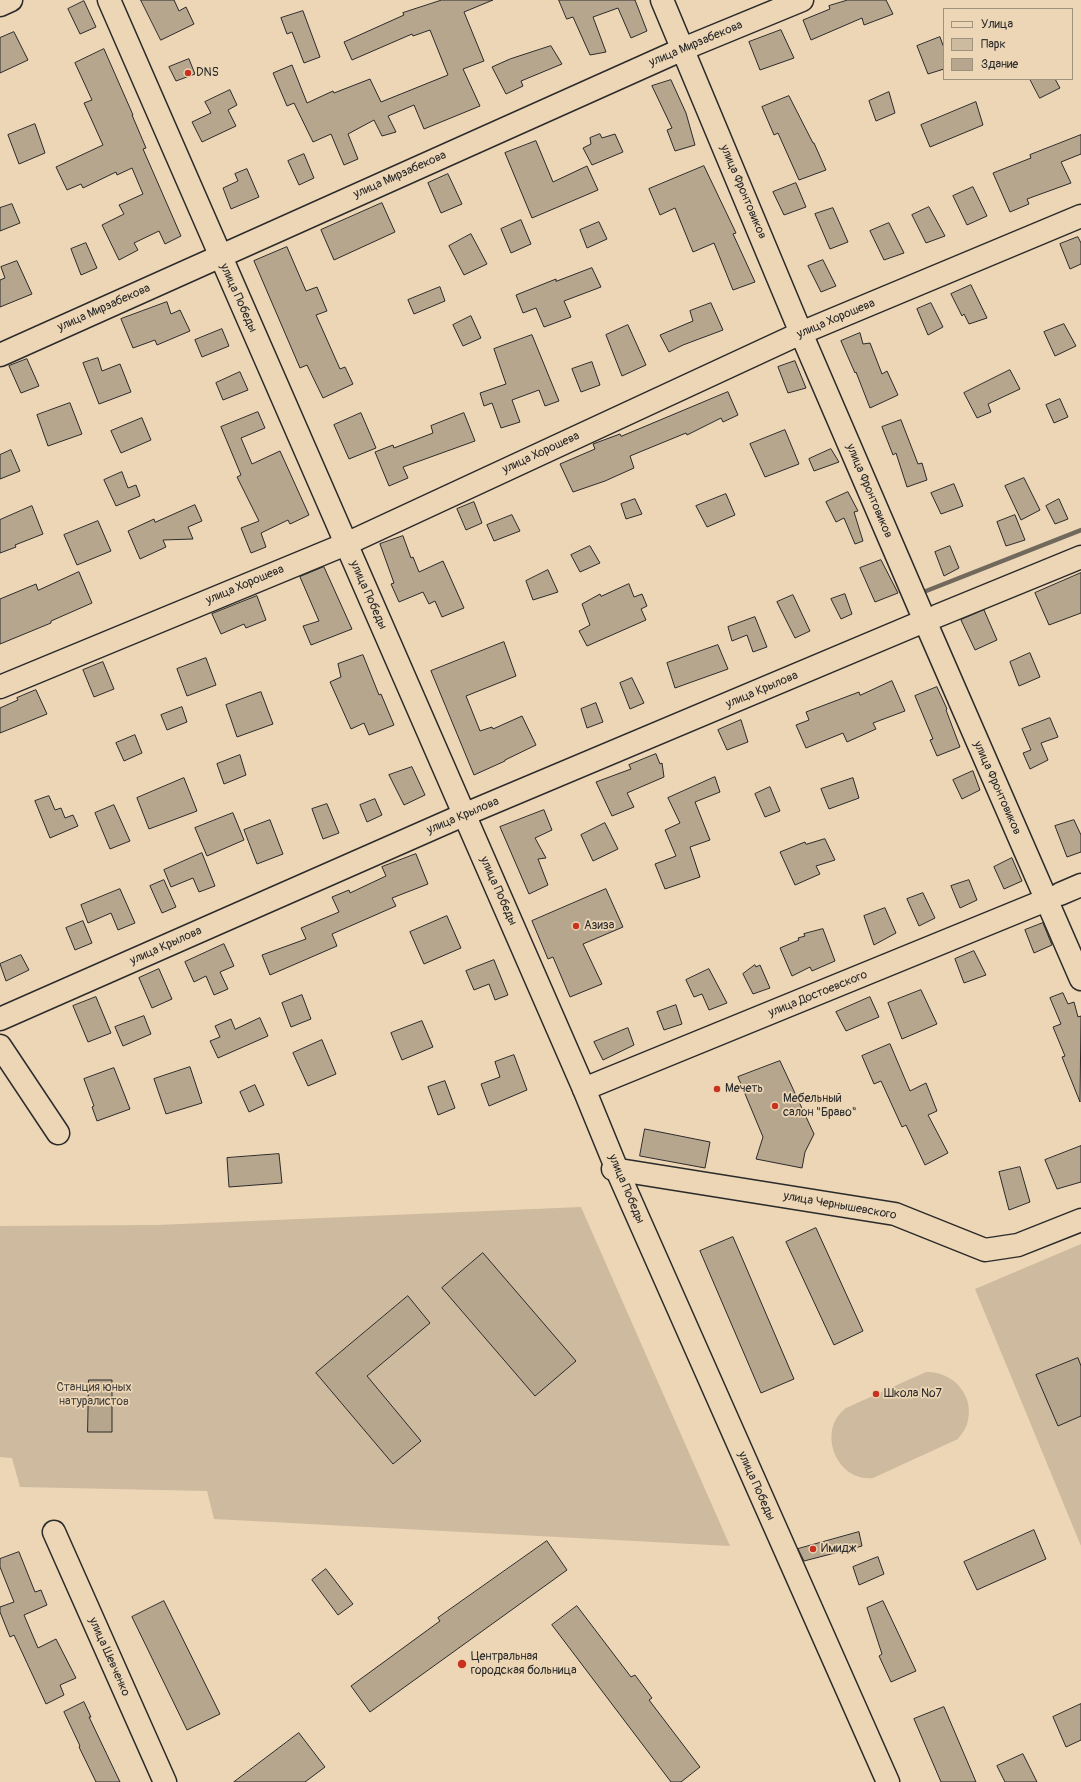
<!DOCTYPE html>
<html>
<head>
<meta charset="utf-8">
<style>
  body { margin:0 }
  #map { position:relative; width:1081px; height:1782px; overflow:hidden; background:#edd6b5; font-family:Pangolin,sans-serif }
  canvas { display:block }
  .legend { position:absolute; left:943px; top:8px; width:130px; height:72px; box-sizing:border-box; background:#edd6b5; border:1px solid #9f927e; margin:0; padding:5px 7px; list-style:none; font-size:12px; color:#2b2b2b }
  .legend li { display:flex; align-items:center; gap:8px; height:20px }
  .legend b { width:20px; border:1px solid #9f927e }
</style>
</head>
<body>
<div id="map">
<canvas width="1081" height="1782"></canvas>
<ul class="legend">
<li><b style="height:5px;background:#edd6b5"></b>Улица</li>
<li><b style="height:11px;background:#ceba9f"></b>Парк</li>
<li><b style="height:11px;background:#b7a68e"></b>Здание</li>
</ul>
</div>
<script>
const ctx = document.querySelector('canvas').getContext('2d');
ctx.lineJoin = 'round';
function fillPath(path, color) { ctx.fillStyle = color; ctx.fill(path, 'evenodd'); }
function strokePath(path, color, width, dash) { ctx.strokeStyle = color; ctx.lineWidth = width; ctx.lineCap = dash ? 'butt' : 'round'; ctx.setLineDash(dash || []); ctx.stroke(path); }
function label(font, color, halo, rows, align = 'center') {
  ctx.font = font + ' Pangolin,sans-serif'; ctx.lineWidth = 3.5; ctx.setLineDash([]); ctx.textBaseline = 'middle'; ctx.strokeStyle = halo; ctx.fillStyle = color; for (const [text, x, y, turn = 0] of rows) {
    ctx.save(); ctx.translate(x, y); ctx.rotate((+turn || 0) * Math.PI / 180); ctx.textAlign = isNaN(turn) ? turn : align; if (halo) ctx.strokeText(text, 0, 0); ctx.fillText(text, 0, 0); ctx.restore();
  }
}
fillPath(new Path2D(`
  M581 1207 730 1546 214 1519 207 1491 20 1487 12 1458 0 1457V1226L157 1225Z
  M1081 1244V1546L975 1289Z
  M926 1372C952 1371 974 1394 968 1420 967 1428 962 1433 958 1439L873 1478C836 1482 816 1430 846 1408Z`), '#ceba9f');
strokePath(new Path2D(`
  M922 595 921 593 1081 530`), '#72695d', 4.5);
const building = new Path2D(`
  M141 0H174L179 11 186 7 194 24 161 40Z
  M442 0H493L464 12 484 61 463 69 480 106 424 129 414 105 388 116 396 132 382 136 374 120 348 134 358 159 344 165 331 134 313 142 294 103 287 106 273 73 292 65 307 103 333 91 334 93 370 79 381 102 448 75 430 30 413 36 412 34 352 60 344 42 404 15 403 13Z
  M559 0H635L647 31 631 38 618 8 593 17 606 52 590 55 573 17 567 19Z
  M848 0H886L893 14 864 25 862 18 811 40 803 20 830 9 829 6Z
  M84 1 96 27 80 34 68 9Z
  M303 11 320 57 304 63 292 32 287 34 281 18Z
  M781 30 794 58 760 70 749 42Z
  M14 32 28 60 0 73V38Z
  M940 37 944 48V69L928 74 917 46Z
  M551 46 562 64 521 81 523 86 506 94 492 67 510 59Z
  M104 49 133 115H132L146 148 143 149 181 236 165 244 159 231 134 243 138 250 119 260 102 225 124 214 119 205 143 194 132 168 117 175 116 172 83 188 81 184 67 190 56 167 103 145 84 103 92 100 75 63Z
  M189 59 195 74 176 81 169 67Z
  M1030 79H1055L1060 88 1040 98Z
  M671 80 686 113 695 145 675 151 667 130 672 128 652 86Z
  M230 90 237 105 228 110 236 126 202 142 192 122 211 113 205 102Z
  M889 92 895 113 876 121 869 101Z
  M789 96 813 143H814L826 170 799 180 778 133 774 135 762 107Z
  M976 102 983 125 930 147 921 125Z
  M35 124 45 153 19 164 8 135Z
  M600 134 602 138 615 134 623 152 592 165 583 148 591 144 590 138Z
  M1081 135V154L1061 162 1071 183 1027 199 1029 204 1010 212 993 173 1031 158 1030 155Z
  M536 141 553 182 587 166 598 190 532 218 505 153Z
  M304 154 314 178 299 185 288 161Z
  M704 166 736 233 733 234 755 282 733 290 714 243 693 252 675 208 660 215 649 189Z
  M247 169 259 197 231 209 223 188 238 181 235 174Z
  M448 174 462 204 441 213 428 183Z
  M796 183 806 207 784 215 773 192Z
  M973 187 987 216 967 225 953 196Z
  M382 203 395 232 334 260 321 230Z
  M12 204 20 223 0 231V208Z
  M929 207 945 236 926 243 912 215Z
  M833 208 848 242 830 249 815 214Z
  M521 220 531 244 511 253 501 229Z
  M599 222 607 239 587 248 580 230Z
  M889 223 904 253 884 260 870 231Z
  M471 234 487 264 464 275 449 246Z
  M1078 237 1081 243V264L1070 269 1060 244Z
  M86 243 97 268 81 275 71 249Z
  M287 247 306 291 317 287 327 311 316 315 340 369 345 367 353 384 323 398 307 365 300 368 254 261Z
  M823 260 836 286 821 292 808 266Z
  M17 261 32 294 0 307V280L5 278 1 267Z
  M592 268 601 287 564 301 571 317 544 327 536 308 523 313 516 295 556 279V281Z
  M971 285 987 318 969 324 964 314 962 316 951 294Z
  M440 287 445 301 414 314 408 300Z
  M167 302 171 314 180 310 190 331 157 345 155 340 133 348 121 319Z
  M711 303 723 330 683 345 669 352 660 335 693 321 690 311Z
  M931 303 943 327 928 335 917 309Z
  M471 316 481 338 463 346 453 325Z
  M1064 324 1076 346 1055 356 1044 332Z
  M628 325 646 365 622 376 606 335Z
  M222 329 229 346 202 357 195 340Z
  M860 333 863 344 870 343 882 374 887 371 898 395 870 408 856 372 855 373 841 341Z
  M532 335 559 401 545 406 539 390 512 400 520 422 501 428 492 403 484 406 480 393 506 384 494 349Z
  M98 358 102 371 120 364 131 392 99 404 83 363Z
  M27 359 39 386 21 393 9 366Z
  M795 361 806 388 788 393 778 367Z
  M592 362 600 385 581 392 572 369Z
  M1010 370 1020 389 988 404 991 412 977 418 964 393Z
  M240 372 248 390 223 400 216 383Z
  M728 392 738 415 723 422 721 418 687 435 686 433 630 456 634 468 605 481 573 492 560 464 595 449 593 444 620 434 621 436Z
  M1060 399 1068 417 1054 423 1046 405Z
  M70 403 82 434 48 446 37 415Z
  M258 412 265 428 241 438 252 464 280 451 309 515 290 524 288 520 261 533 266 547 251 553 241 528 259 521 237 477 241 475 221 427Z
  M361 413 376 448 349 459 334 425Z
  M464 413 475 441 403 467 408 478 389 486 375 452 393 445 394 448 433 433 431 426Z
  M142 418 151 440 121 453 111 431Z
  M901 420 918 464 922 463 927 480 907 487 896 453 893 455 882 427Z
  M785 430 799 464 765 477 750 444Z
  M831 449 839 462 814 471 809 459Z
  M11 450 20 471 0 479V455Z
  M122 472 128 488 136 485 140 496 116 506 104 480Z
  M1024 478 1040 510 1021 520 1005 486Z
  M954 484 963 506 941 514 931 493Z
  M848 492 858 511 854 512 863 541 855 544 844 518 836 522 826 502Z
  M726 494 735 515 707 527 696 506Z
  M635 499 642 514 626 519 621 504Z
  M1059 499 1068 519 1055 524 1046 506Z
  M474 502 482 523 466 530 457 509Z
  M195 505 202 521 188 527 193 539 163 540 166 547 140 559 128 531 154 519 155 522Z
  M32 506 43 534 15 545 16 547 0 553V520Z
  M512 515 520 531 494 541 487 525Z
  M1015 515 1025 540 1006 546 997 522Z
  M98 521 111 551 77 565 64 535Z
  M403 536 411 558 413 557 419 572 443 561 464 608 442 617 435 601 429 604 423 592 399 602 391 584 394 583 380 544Z
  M590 546 600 563 580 572 571 555Z
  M950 546 959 568 944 576 935 552Z
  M881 560 898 593 875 602 860 568Z
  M324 567 352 629 311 645 303 626 319 621 300 577Z
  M548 570 558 592 533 600 526 581Z
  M79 572 92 603 51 621V623L0 644V599L36 584 38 590Z
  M1081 573V613L1049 625 1035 593Z
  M629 584 634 597 642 594 647 606 641 609 646 620 587 646 579 631 590 625 582 604 600 594 601 596Z
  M845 594 852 614 841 619 831 599Z
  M793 595 810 631 795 638 777 602Z
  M257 596 266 620 246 628 244 624 221 634 212 614Z
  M984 610 997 640 975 650 961 620Z
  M755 617 767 647 753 652 747 635 732 641 728 627Z
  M504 642 516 676 466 696 480 731 492 727 493 729 522 716 536 745 505 760V761L474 775 431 671Z
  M718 645 728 669 675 688 667 663Z
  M1030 653 1040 677 1019 686 1010 662Z
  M363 655 379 695 381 694 394 725 369 735 364 723 351 729 330 682 341 677 338 664Z
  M206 658 216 685 187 696 177 669Z
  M103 662 114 689 94 697 83 670Z
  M632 678 644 703 630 709 620 683Z
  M892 681 905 711 873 723 876 729 847 742 843 733 806 748 796 725 809 720 806 712 859 692 860 695Z
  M937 687 947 709 946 710 960 747 937 756 930 740 933 739 915 696Z
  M36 690 47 714 0 733V708L18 700 17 698Z
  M261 692 273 724 237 737 226 705Z
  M596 703 603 722 587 728 581 709Z
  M182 707 187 722 167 730 161 715Z
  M1050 718 1058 737 1041 743 1048 760 1030 769 1023 753 1031 750 1022 729Z
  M741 720 748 742 727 750 718 730Z
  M135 735 142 753 124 761 116 743Z
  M656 754 660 764 662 763 664 777 627 793 634 807 612 816 596 782 631 769 629 765Z
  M240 755 246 775 224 784 217 764Z
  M412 767 425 795 404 805 389 775Z
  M973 771 980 790 962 799 953 780Z
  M715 777 720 792 695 802 710 840 690 847 700 877 665 889 655 864 676 856 665 830 680 823 668 798Z
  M184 778 197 811 149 829 137 798Z
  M853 778 859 798 829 809 821 789Z
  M770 787 780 811 765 817 755 794Z
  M49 796 55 810 61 808 65 818 73 815 78 826 50 838 35 801Z
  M375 799 382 815 367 822 360 805Z
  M327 804 339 833 323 839 312 809Z
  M114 805 130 841 110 849 95 813Z
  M544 810 552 830 535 838 546 858 538 859 548 885 529 894 500 827Z
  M233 813 244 840 207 856 195 828Z
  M270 820 283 854 257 864 244 830Z
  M1074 820 1081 835V852L1067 857 1055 826Z
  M605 823 618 849 593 861 581 835Z
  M825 839 835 860 816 866 820 874 795 885 780 852 805 842 806 844Z
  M202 853 215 886 199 892 193 878 171 887 164 870Z
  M416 854 428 884 392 898 396 906 332 934 337 946 270 975 262 955 306 939 301 928 339 912 332 897 349 890 350 893 386 876 382 867Z
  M1012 858 1022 881 1004 889 994 867Z
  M164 880 176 907 162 913 150 886Z
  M969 880 977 900 960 908 951 886Z
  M120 889 135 923 118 930 111 913 88 923 81 905Z
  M606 889 623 927 583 944 602 984 570 997 553 957 548 959 532 921Z
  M923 893 935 918 919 926 907 899Z
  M885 908 896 933 874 945 864 916Z
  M447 916 461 948 424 964 410 932Z
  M83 921 92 943 75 950 66 928Z
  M1043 923 1052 945 1034 953 1025 930Z
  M823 929 835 961 812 971 810 967 792 976 780 948 799 940 798 938 805 936 804 934Z
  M224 944 234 966 220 972 228 989 214 995 206 976 194 982 185 962Z
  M974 951 986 975 964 983 955 959Z
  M21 955 29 970 6 981 0 964Z
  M494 960 508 995 495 1000 489 984 474 990 466 971Z
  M755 965 756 967 760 965 770 988 753 994 743 974Z
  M159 969 172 999 152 1008 139 978Z
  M709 969 727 1003 709 1010 702 994 694 997 686 980Z
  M921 990 937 1024 902 1039 888 1003Z
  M1063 993 1068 1004 1074 1002 1078 1017 1081 1016 1080 1102 1062 1057 1065 1056 1053 1027 1061 1024 1050 998Z
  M302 995 311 1019 291 1027 282 1003Z
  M96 997 111 1033 88 1042 73 1006Z
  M870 997 879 1017 846 1031 836 1012Z
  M676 1005 682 1024 664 1030 657 1012Z
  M144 1016 151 1034 123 1046 115 1027Z
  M260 1018 268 1036 218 1058 210 1041 220 1037 215 1026 231 1019 235 1029Z
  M422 1021 433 1047 402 1060 391 1033Z
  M628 1028 634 1045 603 1060 594 1042Z
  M322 1040 336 1074 308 1086 293 1053Z
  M890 1044 910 1091 926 1083 937 1111 928 1115 948 1153 925 1165 906 1125 902 1127 881 1081 874 1084 862 1056Z
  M514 1055 527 1090 489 1106 481 1084 500 1077 495 1062Z
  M780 1061 814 1134 805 1152 802 1168 756 1159 763 1137 738 1077Z
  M190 1067 202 1103 166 1114 154 1079Z
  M114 1068 130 1109 97 1121 92 1107 94 1106 84 1079Z
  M445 1081 455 1108 438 1115 428 1087Z
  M255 1085 264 1105 249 1112 240 1092Z
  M645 1129 710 1142 705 1168 640 1156Z
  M1081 1146V1182L1057 1189 1045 1160Z
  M279 1154 282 1183 229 1187 227 1158Z
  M1020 1167 1030 1202 1009 1210 999 1172Z
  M816 1228 863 1331 834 1345 786 1242Z
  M733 1237 794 1379 761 1393 700 1251Z
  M483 1253 576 1361 535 1396 442 1288Z
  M408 1296 430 1323 367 1376 421 1441 393 1464 316 1373Z
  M1078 1358 1081 1366V1416L1058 1426 1036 1375Z
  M89 1380H112V1432H88Z
  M1034 1530 1046 1559 977 1590 964 1562Z
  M859 1532 862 1546 804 1561 798 1549Z
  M547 1541 567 1570 370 1712 351 1686 440 1621 438 1618Z
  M19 1552 35 1592 41 1590 47 1605 24 1615 38 1648 56 1639 76 1678 60 1685 64 1695 46 1704 14 1635 10 1637 0 1612V1607L14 1602 0 1567V1559Z
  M878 1557 884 1574 859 1585 853 1567Z
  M326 1569 353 1604 338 1615 312 1580Z
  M164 1601 220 1714 187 1730 132 1617Z
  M883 1601 916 1671 891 1682 879 1656 882 1654 867 1608Z
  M577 1606 631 1677 635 1675 652 1698 649 1700 700 1767 681 1782H671L552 1625Z
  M84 1702 91 1717H89L120 1782H96L79 1747 80 1746 64 1712Z
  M1081 1704V1740L1066 1747 1053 1717Z
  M944 1707 976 1782H941L914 1719Z
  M299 1733 325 1767 305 1782H234Z
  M1023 1754 1037 1782H1005L997 1766Z`);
fillPath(building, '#b7a68e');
strokePath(building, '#2b2b2b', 1);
const minor = new Path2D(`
  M662 0 801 333 925 621 1081 979
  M0 5 11 0
  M0 355 683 49 802 0
  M937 616 1081 557
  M0 687 346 544 801 333 1081 216
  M1060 894 1081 885
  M0 1019 461 816 929 619
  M0 1046 58 1133
  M584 1089 1051 898
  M613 1169 895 1214 985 1250 1018 1245 1081 1220
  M54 1532 165 1782`);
const major = new Path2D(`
  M109 0 584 1089 620 1177 888 1782`);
strokePath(minor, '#2b2b2b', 25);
strokePath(major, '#2b2b2b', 25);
strokePath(minor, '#edd6b5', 22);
strokePath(major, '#edd6b5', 22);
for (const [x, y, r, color] of [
  [188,73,4,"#c8321e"],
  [576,926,4,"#c8321e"],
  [717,1089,4,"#c8321e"],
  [775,1106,4,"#c8321e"],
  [876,1394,4,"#c8321e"],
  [813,1549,4,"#c8321e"],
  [462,1664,5,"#c8321e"]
]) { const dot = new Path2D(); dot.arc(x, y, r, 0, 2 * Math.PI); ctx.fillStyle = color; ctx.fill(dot); strokePath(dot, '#edd6b5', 1.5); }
label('12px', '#2b2b2b', '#edd6b5', [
  ["улица Мирзабекова",696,44,-23],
  ["улица Мирзабекова",400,175,-24],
  ["улица Фронтовиков",743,192,67],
  ["улица Победы",238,298,66],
  ["улица Мирзабекова",104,308,-24],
  ["улица Хорошева",836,319,-23],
  ["улица Хорошева",541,453,-25],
  ["улица Фронтовиков",869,491,67],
  ["улица Хорошева",245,585,-23],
  ["улица Победы",368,595,66],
  ["улица Крылова",762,690,-23],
  ["улица Фронтовиков",997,788,66],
  ["улица Крылова",463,816,-23],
  ["улица Победы",498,891,66],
  ["улица Крылова",166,946,-24],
  ["улица Достоевского",818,994,-22],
  ["улица Победы",626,1189,67],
  ["улица Чернышевского",840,1206,10],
  ["улица Победы",756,1486,66],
  ["улица Шевченко",109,1657,66]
]);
label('12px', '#2b2b2b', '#edd6b5', [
  ["DNS",196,73],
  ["Азиза",584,926],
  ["Мечеть",725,1089],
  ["Мебельный",783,1099],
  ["салон \"Браво\"",783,1113],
  ["Школа №7",884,1394],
  ["Имидж",821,1549],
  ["Центральная",471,1657],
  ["городская больница",471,1671]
], 'left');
label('12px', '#43403c', '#edd6b5', [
  ["Станция юных",94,1388],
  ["натуралистов",94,1402]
]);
</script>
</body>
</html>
